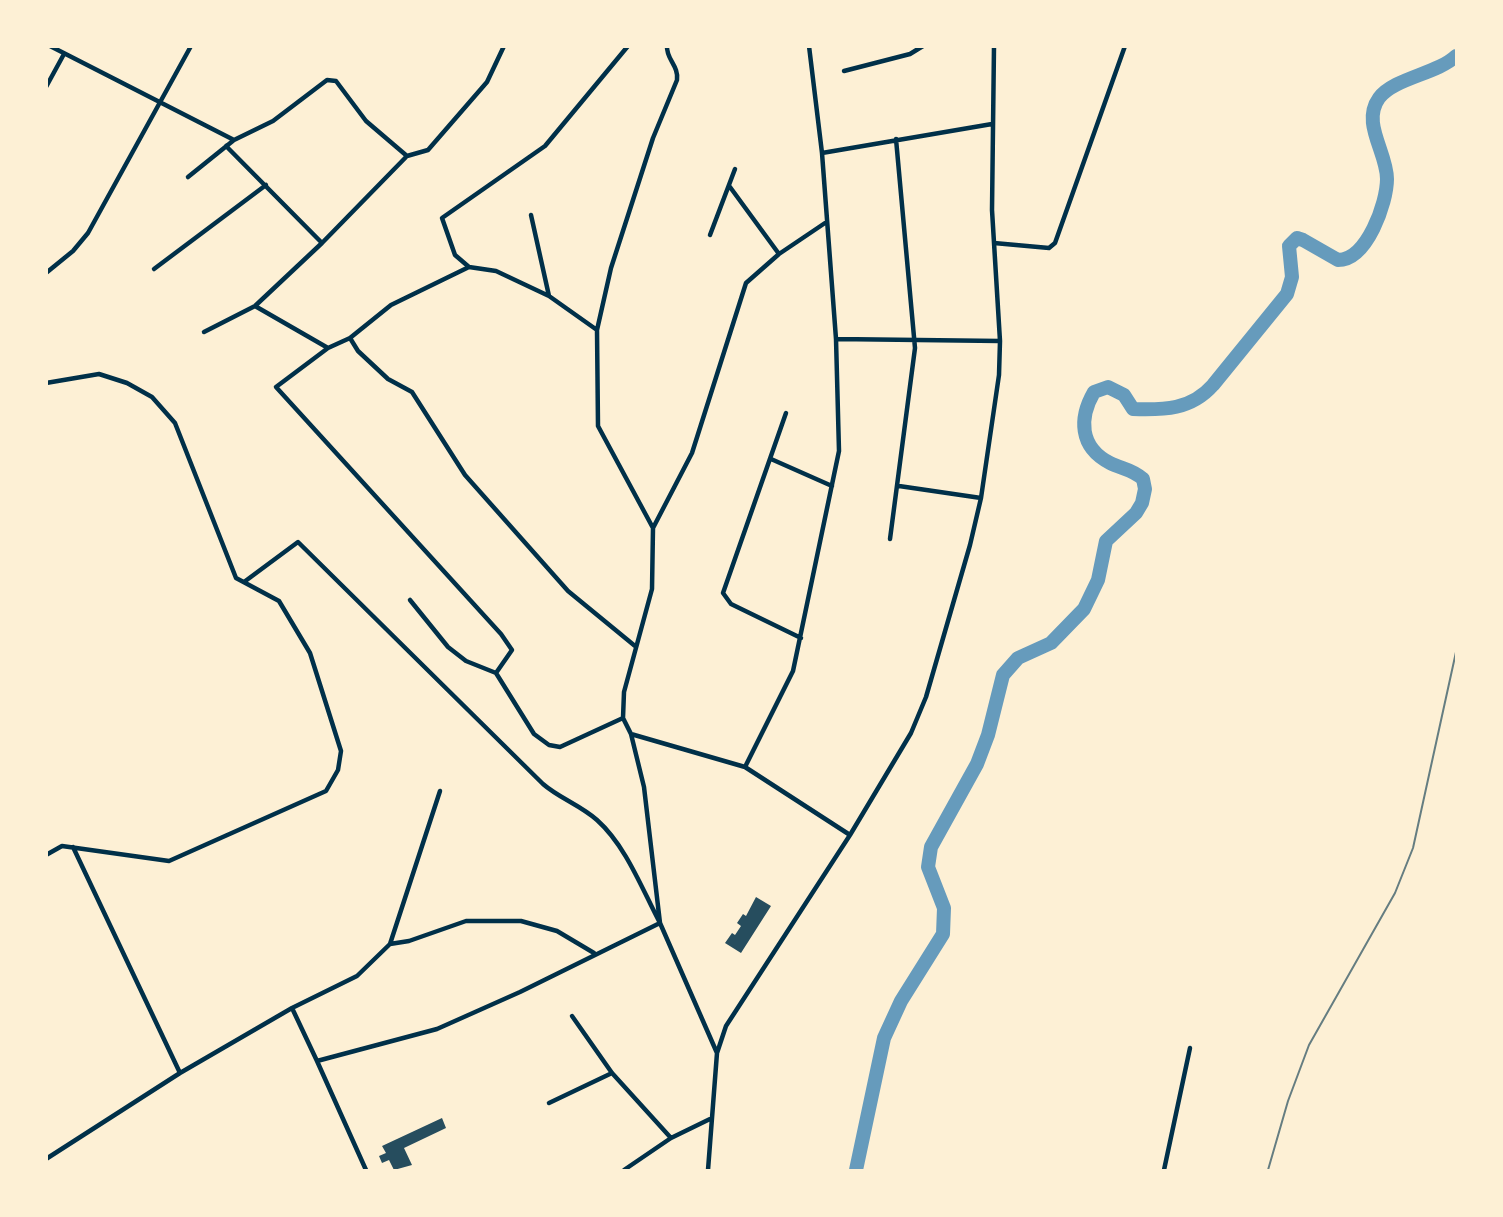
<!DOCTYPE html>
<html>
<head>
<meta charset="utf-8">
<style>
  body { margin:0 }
  #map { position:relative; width:1503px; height:1217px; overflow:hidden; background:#fdf0d5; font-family:Lato,sans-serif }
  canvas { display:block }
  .frame { position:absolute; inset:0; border:48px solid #fdf0d5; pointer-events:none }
</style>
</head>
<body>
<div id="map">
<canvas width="1503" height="1217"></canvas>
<div class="frame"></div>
</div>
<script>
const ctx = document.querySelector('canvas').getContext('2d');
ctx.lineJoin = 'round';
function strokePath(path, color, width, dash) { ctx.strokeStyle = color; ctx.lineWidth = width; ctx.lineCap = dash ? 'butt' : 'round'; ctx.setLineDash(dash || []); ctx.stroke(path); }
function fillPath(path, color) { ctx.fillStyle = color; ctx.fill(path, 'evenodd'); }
strokePath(new Path2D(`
  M856 1170 884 1038 901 1001 943 934 944 908 928 867 931 847 977 764 988 735 1003 675 1018 658 1051 643 1084 609 1098 580 1106 541 1136 513 1142 503 1145 489 1143 479C1132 469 1122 469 1110 463 1079 447 1079 418 1094 392L1108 387 1124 395 1133 409C1164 410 1191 410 1213 385L1287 294 1292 277 1289 246 1297 238 1303 240 1338 260C1367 260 1387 203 1387 179 1387 152 1361 123 1379 98 1394 78 1437 74 1456 56`), '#669bbc', 14);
fillPath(new Path2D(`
  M756 897 771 906 741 953 725 943 732 933 735 935 741 926 737 923 743 914 746 916Z
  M442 1118 446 1128 404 1148 412 1165 394 1170 389 1160 382 1163 379 1156 386 1153 382 1146Z`), '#264d5e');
strokePath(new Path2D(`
  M50 46 234 140
  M667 46C666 59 679 66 677 80L653 138 611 268 597 330 598 426 653 528 652 589 624 692 623 718 631 734 644 787 660 923 717 1053
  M844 71 910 54 923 46
  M46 87 64 54
  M226 146 322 243
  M822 153 992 124
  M188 177 234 140 273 121 327 80 336 81 366 121 407 156
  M730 187 779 254
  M531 215 549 296
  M710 235 735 169
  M994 243 1049 248 1055 243 1125 46
  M469 267 455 255 442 218 545 146 628 46
  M154 269 266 185
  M46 273 73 251 88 233 191 46
  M255 306 328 348
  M204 332 255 306 322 243 407 156 428 150 487 82 504 46
  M350 338 358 351 388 379 412 392 465 475 568 591 635 646
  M836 339 1000 341
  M46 383 99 374 127 383 152 397 175 423 236 578 279 601 310 653 341 751 338 770 326 791 169 861 62 846 46 855
  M786 413 723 593 731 604 801 638
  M771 459 832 486
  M899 486 981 498
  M653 528 692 453 746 283 779 254 825 223
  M890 539 915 348 896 139
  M410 600 448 647 466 661 496 673 534 734 549 745 560 747 623 718
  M496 673 512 650 501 634 276 387 328 348 350 338 391 305 469 267 496 271 549 296 597 330
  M631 734 745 767 850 835
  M745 767 793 671 839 451 836 339 822 153 809 46
  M73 847 180 1073
  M390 944 440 791
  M292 1008 357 976 390 944 409 941 466 921H521L557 931 594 953
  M572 1016 612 1073 671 1138
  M317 1061 366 1170
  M549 1103 612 1073
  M46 1159 180 1073 292 1008 317 1061 437 1029 520 992 660 923C642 889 626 846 597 820 580 805 559 798 543 784L298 542 244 582
  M624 1170 671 1138 710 1119
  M708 1170 717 1053 726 1026 850 835 911 733 926 697 970 545 981 498 999 375 1000 341 992 210 994 46
  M1164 1170 1190 1048`), '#003049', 4.5);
strokePath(new Path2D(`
  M1268 1170 1288 1101 1309 1045 1395 893 1413 848 1456 652`), '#657d81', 2);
</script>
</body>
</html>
